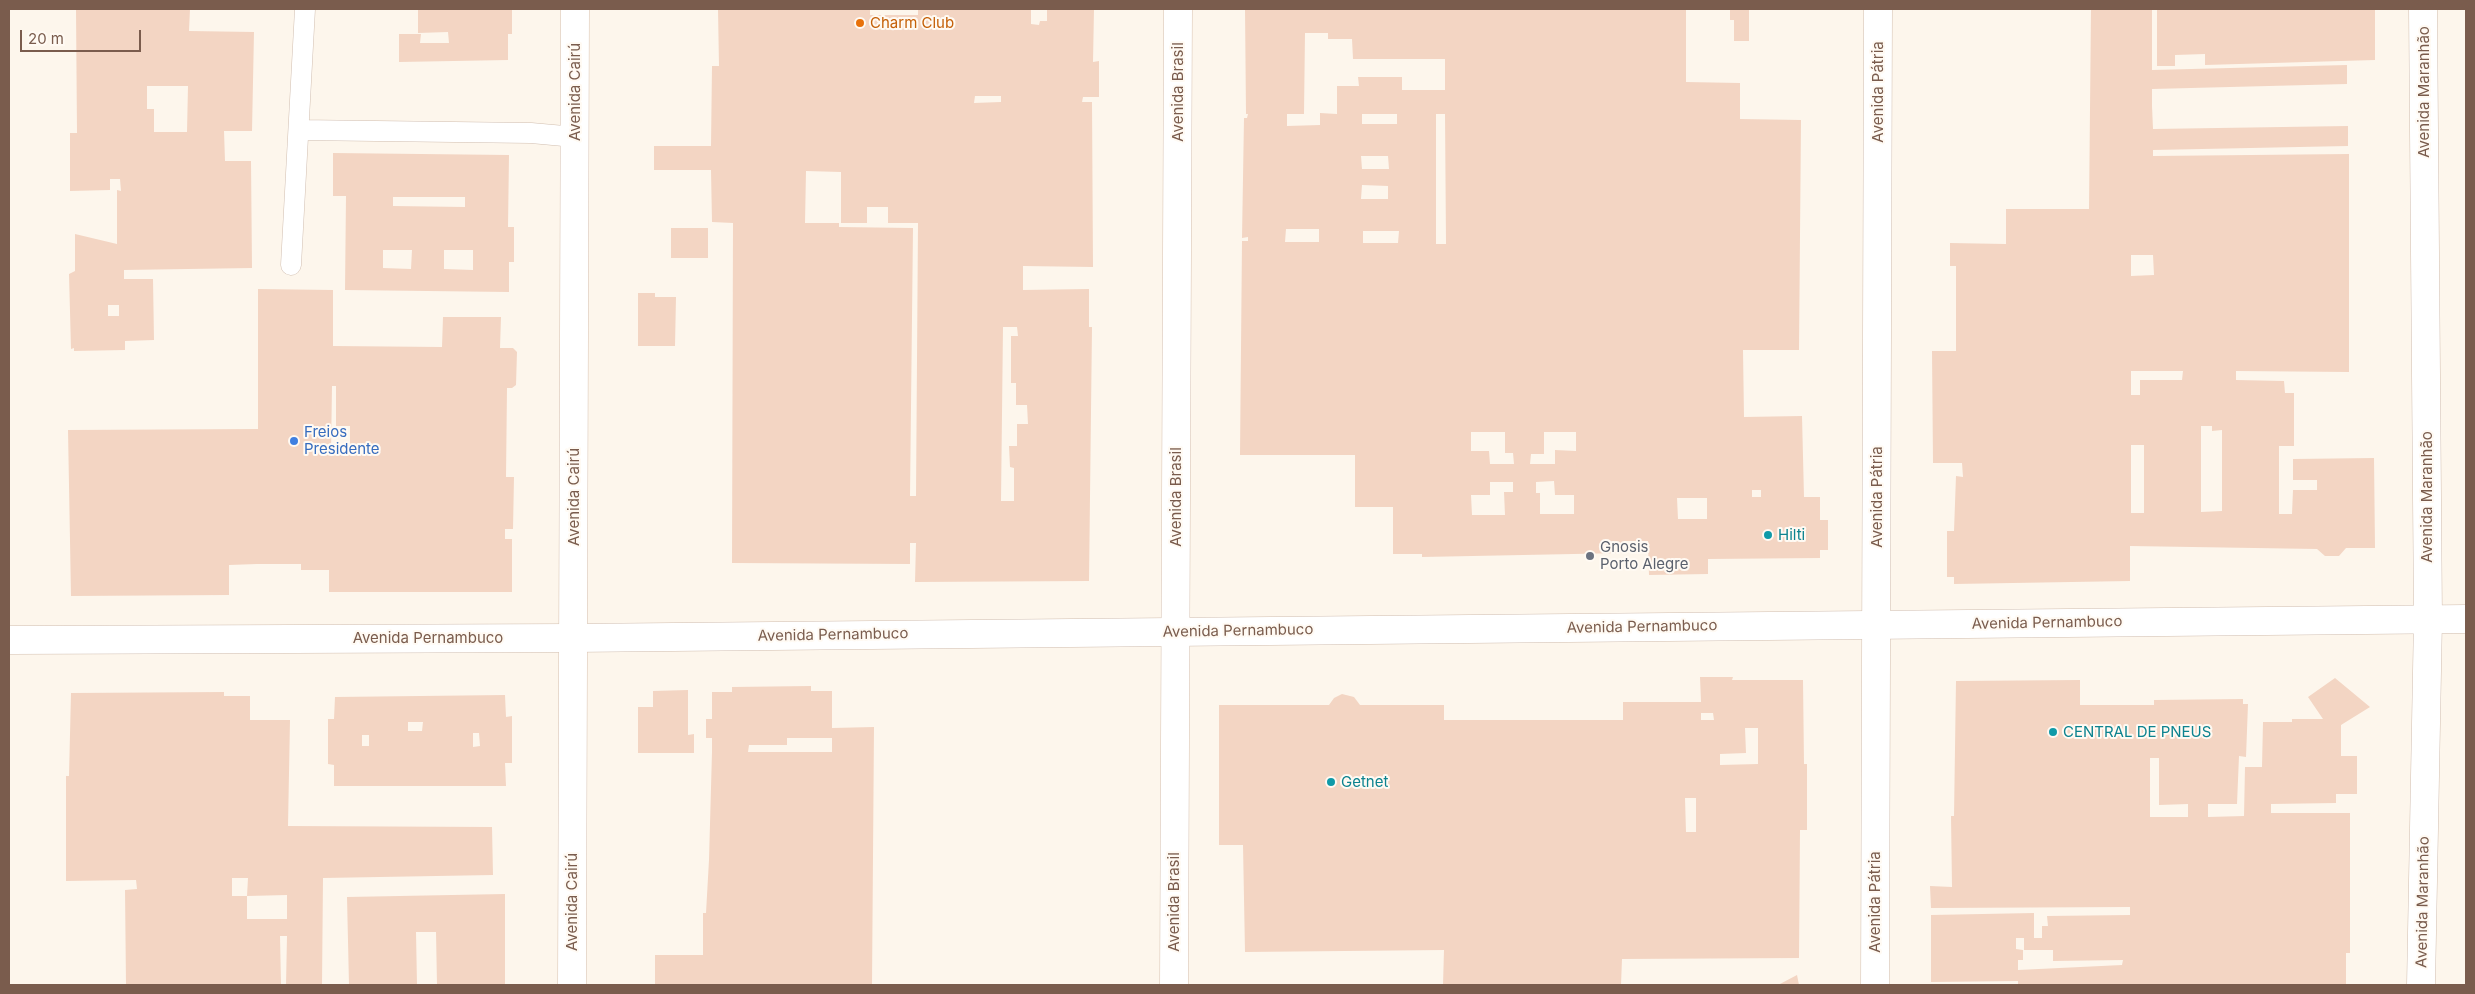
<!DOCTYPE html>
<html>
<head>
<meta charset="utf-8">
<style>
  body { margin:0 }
  #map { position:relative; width:2475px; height:994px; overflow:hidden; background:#fdf6ec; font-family:Inter,sans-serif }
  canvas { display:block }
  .frame { position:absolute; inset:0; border:10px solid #7a5c4d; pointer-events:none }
  .scale { position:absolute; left:20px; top:30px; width:121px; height:22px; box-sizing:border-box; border:2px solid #7a5c4d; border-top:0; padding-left:6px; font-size:15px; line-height:18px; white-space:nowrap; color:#7a5c4d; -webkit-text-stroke:4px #fffaf3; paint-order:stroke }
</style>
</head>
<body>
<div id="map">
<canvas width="2475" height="994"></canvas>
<div class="frame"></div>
<div class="scale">20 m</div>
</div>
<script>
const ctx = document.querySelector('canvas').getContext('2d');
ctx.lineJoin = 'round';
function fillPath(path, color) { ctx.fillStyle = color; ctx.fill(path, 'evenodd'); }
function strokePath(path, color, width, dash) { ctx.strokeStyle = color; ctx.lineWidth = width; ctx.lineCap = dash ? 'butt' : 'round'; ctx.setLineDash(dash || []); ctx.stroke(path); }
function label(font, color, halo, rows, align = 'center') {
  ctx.font = font + ' Inter,sans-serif'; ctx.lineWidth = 4; ctx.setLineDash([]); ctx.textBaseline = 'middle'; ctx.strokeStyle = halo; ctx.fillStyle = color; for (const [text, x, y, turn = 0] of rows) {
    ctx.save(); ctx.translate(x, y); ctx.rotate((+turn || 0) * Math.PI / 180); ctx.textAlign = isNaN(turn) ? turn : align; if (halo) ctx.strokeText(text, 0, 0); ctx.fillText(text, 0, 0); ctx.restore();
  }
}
fillPath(new Path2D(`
  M76 9H190L189 31 254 32 252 131H224L225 161H251L252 268 124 270V279H153L154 340 125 341V350L74 351V348L71 349 69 274 75 271V234L117 244V190L121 191 120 179H110V190L70 191V133H77ZM147 86H188L187 132H154V109H147ZM108 305H119V316H108Z
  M418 9H512V34H508V60L399 62V34H421L420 43H449L448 32 418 33Z
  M718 9H870V15H918V9H1031V24L1039 25 1040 21H1047V9H1094L1093 62 1099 61V97H1083L1082 102H1092L1093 267 1023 266V290L1089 289V327H1092L1089 581 915 582 916 543H910V564L732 563 733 223 712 222 711 170H654V146H711L712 66H719ZM975 96H1001V102L974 103ZM806 171 841 172V223H867V207H888V223H918L916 496H910L913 228 839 227V223H805ZM1003 327H1017L1018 336H1011V383H1016V405H1027L1028 424H1017V446H1009L1010 467 1014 468V501H1001Z
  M1245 9H1686V82L1740 83V119L1801 120 1799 350H1743L1744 417 1802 416 1804 497H1820V520H1828V550H1820V558L1708 559V574L1649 575 1648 541H1624V553L1422 557V554H1393V507H1355V455H1240L1242 241H1248V237L1242 238 1244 118H1247L1248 114H1246ZM1305 33H1328V39H1352L1353 59H1445V90H1402V77H1358L1359 86H1337V114L1320 113V125L1287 126V114H1304ZM1362 114H1397V124H1362ZM1436 114H1445L1446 244H1436ZM1361 156H1388L1389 169H1362ZM1362 185 1388 186V199H1361ZM1286 229H1319V242H1285ZM1363 231H1399L1398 243H1363ZM1471 432H1505V453H1513L1514 464H1490L1489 451H1471ZM1544 432H1576V451L1555 450V464H1530L1531 454H1544ZM1554 481 1555 495H1574V514H1540V493H1536V482ZM1490 482H1513V492H1504L1505 515H1472L1471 495H1490ZM1752 490H1761V497H1752ZM1677 498H1707V519H1678Z
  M1730 9H1749V41H1734V20H1730Z
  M2091 9H2152V70L2347 65V84L2152 89V106L2153 129 2348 126V146L2153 150V156L2349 154V372L2236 371V380L2284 381 2285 393H2294V446H2279V514H2292L2293 490H2317V480H2293V459L2374 458 2375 548H2346L2339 556H2325L2317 549 2130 546V581L1954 584V577H1947V531H1954L1956 476 1963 477 1962 463H1933L1932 351H1956V266H1950V243L2006 244V209H2089ZM2131 255H2153L2154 275 2131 276ZM2131 371H2183L2182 380H2140V395H2131ZM2201 426H2212V431L2222 430V511L2201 512ZM2131 445H2144V513H2131Z
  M2157 9H2375V60L2205 65V54L2175 55V66H2157Z
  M333 153 509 155 508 227H514V262H509V292L345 290 346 196H333ZM393 197H465V207L393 206ZM383 250H412L411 269 383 268ZM444 250H473V270L444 269Z
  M671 228H708V258H671Z
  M258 289 333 290V346L442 347 443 317H501L500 348H513L517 352 516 385 512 388H507L506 477H514L513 529H505V539H512V592H329V570H301V564H257L229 565V595L71 596 68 430 258 429ZM332 386H336V426H350V446H368V453H331Z
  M638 293H655V297H676L675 346H638Z
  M1700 677H1733L1732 680H1803L1804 764H1807V830H1800L1799 958 1622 959 1621 985H1443L1444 950 1245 952 1243 845H1219V705H1329L1334 698 1342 694 1354 697 1360 705H1444V720H1623V702H1701ZM1701 713H1713L1714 720H1701ZM1745 728H1758V764L1720 765V754L1746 753ZM1685 798H1696V832H1686Z
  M2335 678 2370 707 2341 725V756H2357V794H2336V803L2271 804V813H2350V953H2346V985H2018V981L1931 982V915L2034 913V938H2042V926H2048L2047 916 2130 915V907L1931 908 1930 886 1952 887 1951 816H1954L1956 681 2080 680V705H2154V700L2243 699V704H2248L2246 757 2239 756 2237 804H2208V817L2244 816 2245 767H2262L2263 722H2292V719H2323L2308 697ZM2150 758H2159V805L2188 804V817H2150ZM2016 938H2024V950H2053V961L2123 960 2122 965 2018 970V960H2023V950L2016 949Z
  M811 686V691H832V728L874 727 872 985H655V955H703V913H706L709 860 712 752V738H706V719H712V692H732V687ZM787 738H832V752H748L749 745H787Z
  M688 690V735L694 734V753H638V707H653V691Z
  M224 692V696H250V720H290L288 826 492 827 493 875 323 878 322 985H286L287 936H280L281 985H126L125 890 137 889 136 880 66 881V776H69L71 693ZM232 878H248L247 896 287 895V919H247V896H232Z
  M505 695 506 717 512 716V763H505L506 786H334V765L328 764V719H334L335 697ZM408 722H423L422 731H408ZM473 733H479L480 746 473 747ZM362 735H369V746H362Z
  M505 894V985H437L436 932H416L417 985H349L347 897Z
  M1797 975 1799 985H1778Z`), '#f3d5c3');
const service = new Path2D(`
  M299 130 531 133 575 137
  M291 265 305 9`);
const minor = new Path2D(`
  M1875 985 1878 9
  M2421 985 2428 619 2423 9`);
const tertiary = new Path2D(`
  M9 640 573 638 2466 619`);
const secondary = new Path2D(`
  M572 985 575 9
  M1174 985 1178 9`);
strokePath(service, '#d1beb0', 21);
strokePath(minor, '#d1beb0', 29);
strokePath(tertiary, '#d1beb0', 29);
strokePath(secondary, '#d6c0b0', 29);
strokePath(service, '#fff', 20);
strokePath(minor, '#fff', 28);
strokePath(tertiary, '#fff', 28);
strokePath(secondary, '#fff', 28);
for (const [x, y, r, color] of [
  [860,23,5,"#e8710a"],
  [294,441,5,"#3f7fe0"],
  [1768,535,5,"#0f9aa8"],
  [1590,556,5,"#6b7280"],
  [2053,732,5,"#0f9aa8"],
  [1331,782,5,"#0f9aa8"]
]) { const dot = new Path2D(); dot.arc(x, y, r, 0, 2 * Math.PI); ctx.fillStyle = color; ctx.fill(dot); strokePath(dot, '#fffaf3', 2); }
label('15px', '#c56008', '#fffaf3', [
  ["Charm Club",870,23]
], 'left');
label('15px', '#7a5c4d', '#fffaf3', [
  ["Avenida Cairú",575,92,-90],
  ["Avenida Brasil",1178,92,-90],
  ["Avenida Pátria",1878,92,-90],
  ["Avenida Maranhão",2424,92,-90],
  ["Avenida Cairú",574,497,-90],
  ["Avenida Brasil",1176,497,-90],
  ["Avenida Pátria",1877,497,-90],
  ["Avenida Maranhão",2427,497,-90],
  ["Avenida Pernambuco",2047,623,-1],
  ["Avenida Pernambuco",1642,627,-1],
  ["Avenida Pernambuco",1238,631,-1],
  ["Avenida Pernambuco",833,635,-1],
  ["Avenida Pernambuco",428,638],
  ["Avenida Cairú",572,902,-90],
  ["Avenida Brasil",1174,902,-90],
  ["Avenida Pátria",1875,902,-90],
  ["Avenida Maranhão",2423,902,-89]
]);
label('15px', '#366cbe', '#fffaf3', [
  ["Freios",304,432],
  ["Presidente",304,449]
], 'left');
label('15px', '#0d838f', '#fffaf3', [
  ["Hilti",1778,535],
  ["CENTRAL DE PNEUS",2063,732],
  ["Getnet",1341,782]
], 'left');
label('15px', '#5b616d', '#fffaf3', [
  ["Gnosis",1600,547],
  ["Porto Alegre",1600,564]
], 'left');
</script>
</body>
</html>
